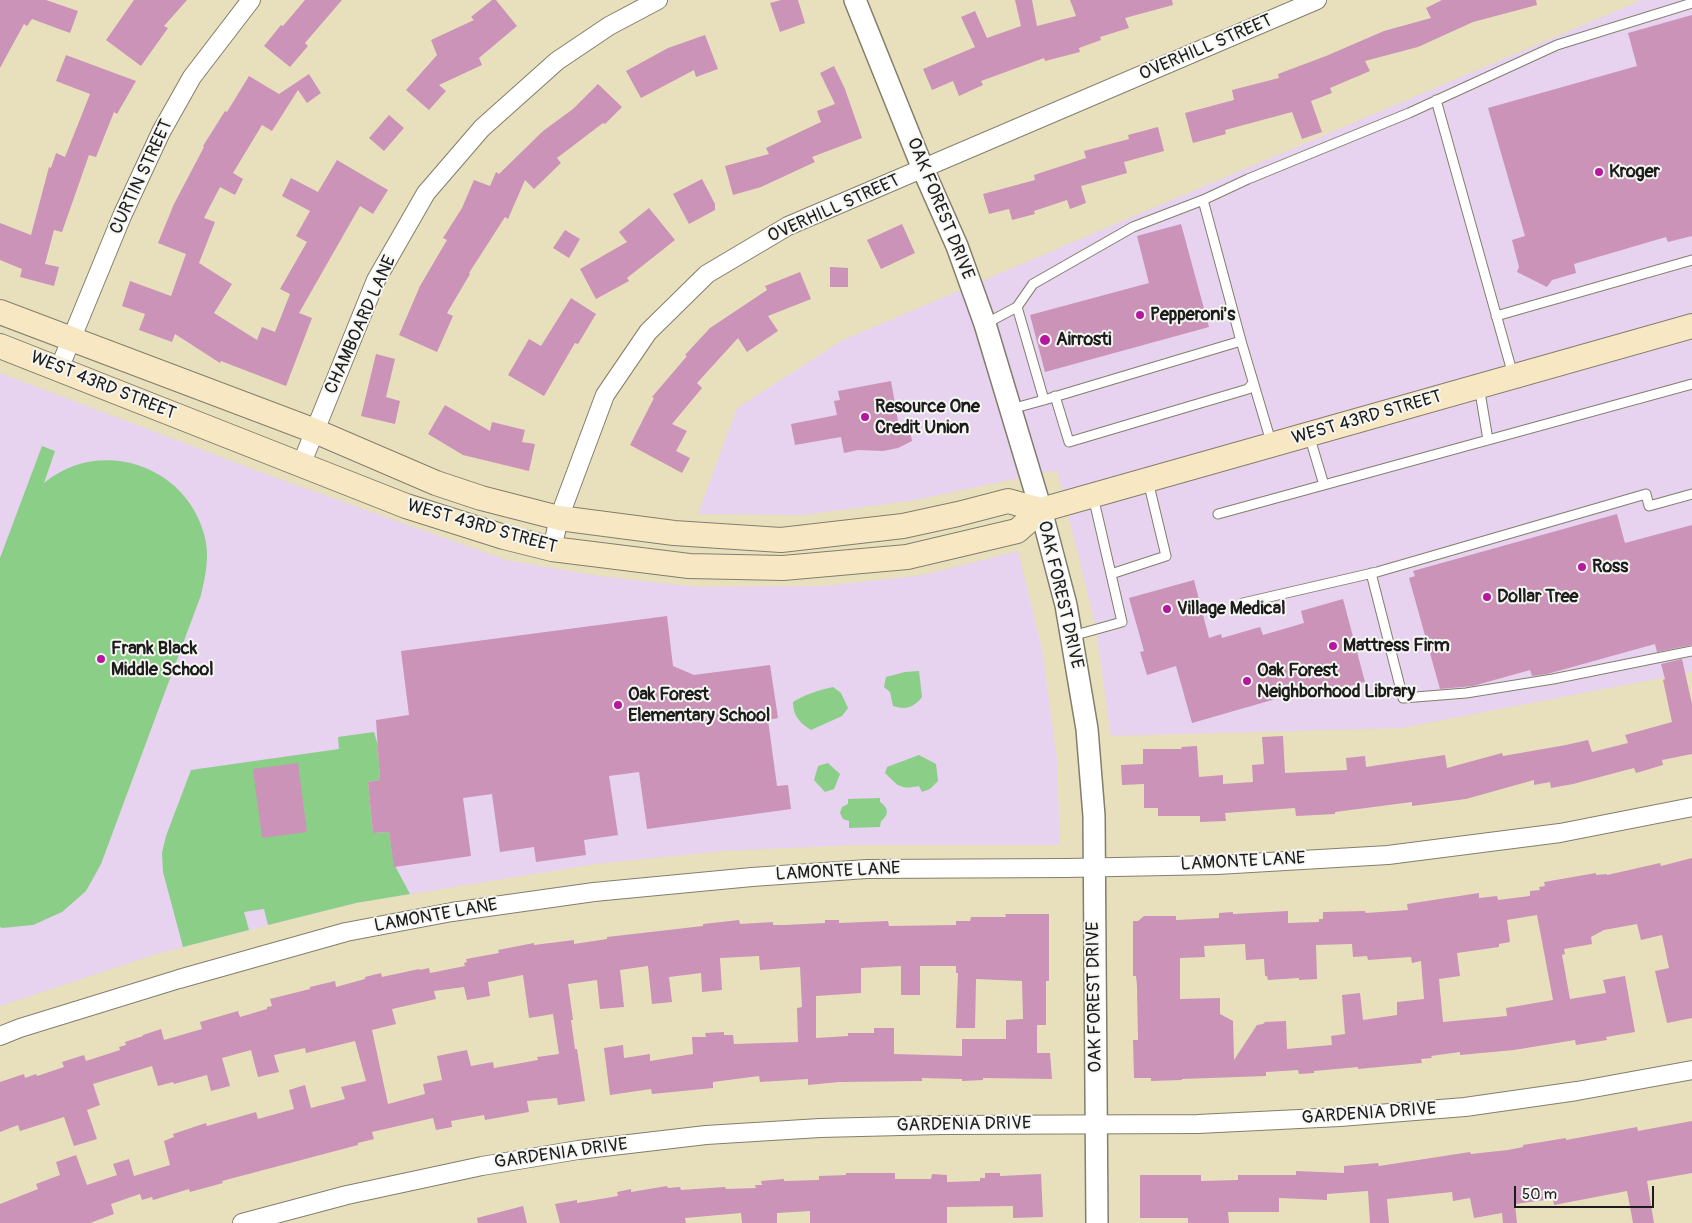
<!DOCTYPE html>
<html>
<head>
<meta charset="utf-8">
<style>
  body { margin:0 }
  #map { position:relative; width:1692px; height:1223px; overflow:hidden; background:#e8e0bd; font-family:Pangolin,sans-serif }
  canvas { display:block }
  .scale { position:absolute; left:1514px; top:1186px; width:140px; height:22px; box-sizing:border-box; border:2px solid #1c1c1c; border-top:0; padding-left:6px; font-size:15px; line-height:18px; white-space:nowrap; color:#1c1c1c; -webkit-text-stroke:4px #f6f6f2; paint-order:stroke }
</style>
</head>
<body>
<div id="map">
<canvas width="1692" height="1223"></canvas>
<div class="scale">50 m</div>
</div>
<script>
const ctx = document.querySelector('canvas').getContext('2d');
ctx.lineJoin = 'round';
function fillPath(path, color) { ctx.fillStyle = color; ctx.fill(path, 'evenodd'); }
function strokePath(path, color, width, dash) { ctx.strokeStyle = color; ctx.lineWidth = width; ctx.lineCap = dash ? 'butt' : 'round'; ctx.setLineDash(dash || []); ctx.stroke(path); }
function label(font, color, halo, rows, align = 'center') {
  ctx.font = font + ' Pangolin,sans-serif'; ctx.lineWidth = 4; ctx.setLineDash([]); ctx.textBaseline = 'middle'; ctx.strokeStyle = halo; ctx.fillStyle = color; for (const [text, x, y, turn = 0] of rows) {
    ctx.save(); ctx.translate(x, y); ctx.rotate((+turn || 0) * Math.PI / 180); ctx.textAlign = isNaN(turn) ? turn : align; if (halo) ctx.strokeText(text, 0, 0); ctx.fillText(text, 0, 0); ctx.restore();
  }
}
fillPath(new Path2D(`
  M1642 0H1692V672L1401 728 1111 736 1095 623 1057 470 915 500 803 515 698 514 737 408 843 340Z
  M0 373 271 476 506 560 592 575 695 587 825 586 923 575 1018 551 1042 649 1057 760 1060 845H853L722 851 595 864 356 903 156 954 0 1006Z`), '#e7d2ef');
fillPath(new Path2D(`
  M42 446 55 451 44 483C99 437 185 464 204 534 210 555 206 574 201 595L101 864 86 891 62 912 33 925 2 928 0 927V558Z
  M919 671 922 697C913 708 906 710 893 706L890 692 884 687 886 677 905 672Z
  M833 687 841 693 848 708 842 716 811 730C800 723 793 716 793 702 806 694 819 690 833 687Z
  M374 732 378 746 380 780 368 782 373 833 389 832 394 864 410 894 356 903 268 925 264 909 244 912 249 930 183 947 163 872 162 853 166 836 191 770 339 749 338 737Z
  M919 755 936 764 938 781 930 789 922 792 919 786C899 790 899 786 885 773L887 767Z
  M828 763 840 774 834 789 825 792 814 780 818 766Z
  M880 798V802C889 808 889 815 881 821L880 827 849 828V821L843 819 840 813 842 807 848 804V799Z`), '#8bce87');
fillPath(new Path2D(`
  M0 0H46L78 11 70 33 32 19 27 26 24 24 0 68Z
  M134 0H187L164 26 168 28 141 66 106 40Z
  M305 0H342L305 43 308 46 290 67 264 46 281 25 283 26Z
  M492 0H496L517 26 479 58 482 65 439 85 446 91 429 110 406 90 437 55 431 40 474 20 471 17Z
  M781 0H798L805 23 780 32 770 3Z
  M1015 0H1032L1037 26 1076 16 1070 0H1172L1173 5 1125 18 1129 28 1100 37 1101 40 1079 48 1080 52 1045 61 1044 58 981 81 983 85 959 96 953 81 932 90 923 69 975 47 961 17 975 11 987 38 1021 26Z
  M1442 0H1536L1537 5 1473 22 1418 47 1365 61 1370 71 1330 88 1332 93 1311 101 1322 132 1302 139 1292 112 1225 130 1226 134 1193 143 1185 113 1234 100 1232 90 1279 78 1278 74 1326 56 1384 31 1431 18 1426 8Z
  M1692 15V236L1668 242 1666 237 1574 264 1576 273 1552 280 1547 287 1517 272 1519 267 1512 240 1525 236 1488 108 1637 66 1628 33Z
  M705 35 718 69 696 77 694 70 641 98 626 71 668 48Z
  M66 55 136 81 117 114 114 112 96 157 89 155 62 232 54 230 45 264 59 267 54 286 20 277 22 269 0 260V223L31 235 49 167 51 168 56 153 65 157 90 94 56 81Z
  M834 66 845 89 862 138 812 157 815 162 761 187 733 195 725 166 769 154 766 148 821 122 817 111 835 104 820 73Z
  M309 74 321 93 307 103 298 90 272 131 262 125 233 173 243 179 235 195 220 187 204 218 215 222 199 263 232 284 214 313 257 340 262 327 275 332 290 294 280 289 307 242 296 236 310 211 282 196 291 178 318 192 337 160 388 190 373 214 360 206 299 313 312 318 286 386 221 361 220 363 175 334 172 342 139 330 145 314 122 306 130 281 171 296 186 254 158 243 174 204 204 147 203 146 225 111 227 112 249 76 279 94Z
  M598 84 622 107 605 124 603 123 557 158 561 163 534 189 525 180 508 219 505 217 469 273 470 274 447 313 453 316 437 352 399 335 420 286 447 240 443 238 462 208 474 180 490 186 496 172 499 174 543 131 573 109Z
  M389 115 404 128 384 151 369 138Z
  M1158 127 1164 151 1124 162 1127 173 1081 186 1086 203 1070 209 1067 200 1034 211 1035 214 1012 220 1009 209 989 214 983 194 1035 180 1034 175 1086 158 1084 151 1129 139 1128 135Z
  M702 179 715 204V210L689 224 673 194Z
  M649 208 675 240 627 278 629 281 596 299 580 269 627 242 619 232Z
  M902 224 915 253 881 269 867 240Z
  M1181 224 1209 327 1045 372 1030 315 1149 283 1137 236Z
  M565 230 580 239 569 258 553 248Z
  M830 267 848 268V287H830Z
  M800 272 811 299 768 316 778 331 747 352 738 338 697 383 702 388 672 424 687 431 676 451 690 458 682 473 630 445 654 398 652 397 687 356 685 355 710 328 767 290 765 286Z
  M571 298 596 314 578 344 575 343 544 396 508 375 529 339 541 346Z
  M376 354 395 359 386 397 400 401 395 424 361 416Z
  M891 381 899 427 909 425 912 441 898 448 883 451 858 450 844 453 841 437 795 445 791 424 837 415 834 401 840 400 838 391Z
  M445 405 490 431 492 422 525 430 522 442 535 444 529 471 463 455 428 434Z
  M1617 514 1625 543 1692 525V645L1657 652 1655 644 1547 674 1532 676 1530 670 1473 686 1440 689 1409 578 1415 576 1413 571Z
  M1194 580 1209 638 1221 634 1222 638 1260 627 1263 635 1304 623 1301 611 1343 599 1365 682 1323 693 1321 686 1192 723 1176 666 1147 675 1140 652 1144 651 1129 598Z
  M667 616 673 666 694 675 770 665 778 718 768 720 777 786 788 785 791 809 647 829 639 772 609 776 618 835 584 840 586 855 536 862 534 847 500 852 492 794 463 798 471 856 394 867 389 832 373 833 368 782 380 780 376 720 409 715 401 651Z
  M1682 659 1692 704V754L1662 760 1663 765 1636 773 1634 768 1573 784 1551 788 1550 782 1534 785V780L1466 799 1412 806V802L1335 812V814L1296 816 1295 808 1225 813 1226 821 1200 822V816H1158V808H1144V784L1122 785 1121 765 1143 764V749H1182L1181 747 1197 746 1199 777 1223 775V784L1253 782 1252 765 1264 764 1262 737 1283 736 1285 773 1347 770 1346 758 1365 756 1366 767 1445 755 1447 768 1502 753 1503 756 1566 745 1588 740 1592 752 1628 743 1625 735 1672 722 1663 680 1665 679 1661 664Z
  M298 763 307 832 262 838 253 769Z
  M1692 858V1018L1667 1023 1655 971 1669 968 1662 935 1641 940 1637 924 1604 930 1591 937 1592 944 1564 949 1565 954 1562 955 1570 999 1606 993 1603 980 1625 976 1635 1032 1606 1037 1607 1040 1576 1045 1575 1040 1514 1050 1460 1055V1052L1431 1056 1432 1058 1421 1059 1422 1063 1358 1069V1067L1314 1071V1073L1299 1074 1298 1070 1266 1072V1076L1182 1079V1080L1151 1081V1078H1134L1133 1040H1138L1137 986 1136 976H1133V921H1138L1144 916H1176V920L1219 918V913L1233 912V914L1288 911V923L1319 922V919H1323V912L1365 911 1366 913 1408 910 1407 904 1479 893V898L1497 896 1498 900 1530 896V891L1540 890 1539 887 1545 886 1544 882 1596 873V875L1607 874V875L1660 863 1661 866ZM1537 915 1553 1000 1506 1008 1507 1016 1443 1022 1439 979 1460 976 1457 953 1499 947V944L1510 942 1507 920ZM1245 944 1246 960 1264 959 1265 976H1267L1268 980 1299 978V980L1317 979 1316 945 1352 944 1353 957 1367 956 1368 960 1411 957 1412 963 1421 961 1424 999 1397 1002V1015L1363 1020 1360 993 1342 995 1345 1034 1331 1036 1332 1045 1287 1049 1286 1021 1265 1022 1263 1024 1257 1025 1234 1060 1233 1021 1220 1014V998L1180 999V958L1205 957 1204 946Z
  M1005 914H1049V981H1046V1025H1037V1053H1050L1052 1079 983 1078V1080L962 1081V1079L922 1078V1081L839 1082 808 1085V1079L760 1082 759 1076 713 1082V1088L652 1094 651 1089 610 1095 604 1048 623 1045 624 1058 650 1054V1061L693 1054 692 1037H706L705 1033 724 1032V1035H733L734 1044 798 1042 797 1008 802 1007 800 967 760 970 759 956 720 958 722 990 702 992 701 973 669 977 672 1002 652 1004 648 966 620 970 624 1007 600 1009 597 980 568 984 573 1020H571L575 1049H577L585 1101 558 1105 557 1098 527 1101 529 1112 485 1120 484 1115 451 1121 452 1127 436 1130 433 1118 372 1132 374 1139 358 1143V1145L222 1181 223 1183 190 1192 189 1189 153 1200 152 1197 142 1200 140 1194 111 1204 114 1214 90 1223H0V1204L38 1189 36 1184 60 1175 56 1162 76 1155 87 1185 117 1175 113 1164 129 1159 134 1176 170 1165 164 1141 174 1137 173 1134 206 1123 207 1126 256 1112 258 1119 294 1109 289 1090 305 1085 311 1108 345 1099 341 1087 366 1081 355 1041 306 1053 305 1048 274 1055 279 1072 258 1077 251 1050 222 1058 230 1086 211 1091 207 1075 174 1084 173 1082 158 1086 152 1066 93 1084 100 1105 87 1110 97 1139 74 1146 64 1117 20 1131 18 1125 0 1132V1082L24 1074 25 1078 36 1074 37 1076 64 1067 62 1062 84 1055 86 1061 120 1050 119 1047 126 1045 125 1042 143 1036V1035L161 1029 164 1040 202 1029 200 1022 238 1011 240 1017 267 1009V1007L272 1006 270 999 310 989V987L335 981 336 987 365 979V977L381 973 382 977 419 969 420 970 429 968 430 973 465 966 464 963 467 962 466 959 499 953 498 950 534 943V945L574 940V944L607 939V937L703 926V924L739 920 740 924 773 922V925H785L825 923V920H839V923L888 921 889 926 956 925V921H970L971 917H1006ZM901 966V995H920V966H956V973H958L956 1028H975L976 979 1022 981 1023 1019 1006 1020V1039H962V1056L894 1054V1028H874V1033H848V1036L816 1038V996L861 993V968ZM523 975 529 1018 553 1014 559 1054 537 1057 538 1060 494 1068 493 1062 471 1066 467 1050 437 1056 442 1080 423 1084 425 1094 388 1104 372 1030 396 1024 392 1009 436 999 434 991 464 987 467 1000 490 996 488 982Z
  M1692 1121V1173L1647 1181 1654 1223H1633L1627 1191 1554 1205 1553 1199 1515 1204 1517 1223H1503L1502 1213 1474 1218 1470 1198 1453 1201 1452 1192 1387 1199 1389 1223H1370L1368 1191 1327 1194V1200L1279 1198V1212H1228L1229 1223H1188V1218H1140V1175H1201V1181L1238 1180V1175H1296V1171L1344 1173V1166L1378 1163 1379 1166 1470 1152 1471 1154 1508 1150 1523 1147V1145L1566 1138V1140L1637 1127 1638 1131Z
  M846 1173H895V1179H931L932 1174 947 1175V1182L980 1181V1178H985V1173H1000V1176L1041 1174 1043 1217 1013 1218V1206L947 1207V1223H810V1211L777 1213V1223H742L741 1213 685 1218 686 1223H560L555 1204 577 1200V1203L618 1196 617 1192 631 1189V1192L667 1186 668 1188 680 1187 681 1190 725 1187 726 1189 756 1188 755 1185H762L761 1181 784 1179V1181L819 1180V1176L846 1175Z
  M523 1206 527 1223H478L477 1218Z`), '#ca93b7');
const service = new Path2D(`
  M1436 100 1513 375
  M1203 200 1241 341 1272 445
  M1017 307 1044 400 1241 341
  M1496 316 1692 260
  M985 324 1017 307 1033 284 1133 227 1203 200 1248 179 1409 113 1557 45 1692 3
  M1479 386 1488 440
  M1055 396 1069 442 1248 389 1253 383
  M1011 409 1044 400
  M1309 435 1324 485
  M1218 514 1692 384
  M1371 573 1403 698 1466 693 1553 679 1692 651
  M1111 574 1166 556 1148 481
  M1243 603 1377 572 1646 494 1649 506 1692 494
  M1072 636 1122 622 1093 496`);
const minor = new Path2D(`
  M59 369 122 216 161 132 192 77 251 0
  M301 465 376 280 426 193 482 128 557 61 609 26 658 0
  M552 549 559 518 605 395 648 332 707 274 788 226 1317 0
  M0 1036 20 1028 179 979 346 932 452 912 594 892 752 877 867 869 1066 868 1217 865 1388 855 1560 833 1692 807
  M242 1223 347 1195 482 1166 578 1150 706 1135 820 1128 942 1125 1198 1124 1340 1117 1465 1107 1577 1091 1692 1070`);
const tertiary = new Path2D(`
  M855 0 923 169 957 246 985 324 1041 510 1066 605 1087 729 1094 816 1097 1223`);
const secondary = new Path2D(`
  M0 312 315 431 436 483 481 498 559 518 674 533 781 540 903 526 958 514 1008 501 1041 510
  M0 346 406 506 504 537 552 549 689 566 783 568 907 557 1017 531 1041 510 1692 326`);
strokePath(service, '#827e6c', 11);
strokePath(minor, '#827e6c', 20);
strokePath(tertiary, '#827e6c', 24);
strokePath(secondary, '#827e6c', 26);
strokePath(service, '#fff', 9);
strokePath(minor, '#fff', 18);
strokePath(tertiary, '#fff', 21);
strokePath(secondary, '#f8e7c3', 24);
for (const [x, y, r, color] of [
  [1599,172,5,"#b5179e"],
  [1140,315,5,"#b5179e"],
  [1045,340,6,"#b5179e"],
  [865,417,5,"#b5179e"],
  [1582,567,5,"#b5179e"],
  [1487,597,5,"#b5179e"],
  [1167,609,5,"#b5179e"],
  [1333,646,5,"#b5179e"],
  [101,659,5,"#b5179e"],
  [1247,681,5,"#b5179e"],
  [618,705,5,"#b5179e"]
]) { const dot = new Path2D(); dot.arc(x, y, r, 0, 2 * Math.PI); ctx.fillStyle = color; ctx.fill(dot); strokePath(dot, '#f6f6f2', 2); }
label('18px', '#1c1c1c', '#f6f6f2', [
  ["OVERHILL STREET",1206,48,-23],
  ["CURTIN STREET",142,177,-65],
  ["OVERHILL STREET",834,209,-24],
  ["OAK FOREST DRIVE",940,209,68],
  ["CHAMBOARD LANE",361,325,-66],
  ["WEST 43RD STREET",103,386,22],
  ["WEST 43RD STREET",1367,418,-16],
  ["WEST 43RD STREET",482,527,16],
  ["OAK FOREST DRIVE",1060,595,77],
  ["LAMONTE LANE",1243,862,-3],
  ["LAMONTE LANE",838,872,-3],
  ["LAMONTE LANE",436,916,-10],
  ["OAK FOREST DRIVE",1095,997,-91],
  ["GARDENIA DRIVE",1369,1114,-4],
  ["GARDENIA DRIVE",964,1125,-1],
  ["GARDENIA DRIVE",561,1154,-8]
]);
label('bold 18px', '#1c1c1c', '#f6f6f2', [
  ["Kroger",1609,172],
  ["Pepperoni's",1150,315],
  ["Airrosti",1056,340],
  ["Resource One",875,407],
  ["Credit Union",875,428],
  ["Ross",1592,567],
  ["Dollar Tree",1497,597],
  ["Village Medical",1177,609],
  ["Mattress Firm",1343,646],
  ["Frank Black",111,649],
  ["Middle School",111,670],
  ["Oak Forest",1257,671],
  ["Neighborhood Library",1257,692],
  ["Oak Forest",628,695],
  ["Elementary School",628,716]
], 'left');
</script>
</body>
</html>
